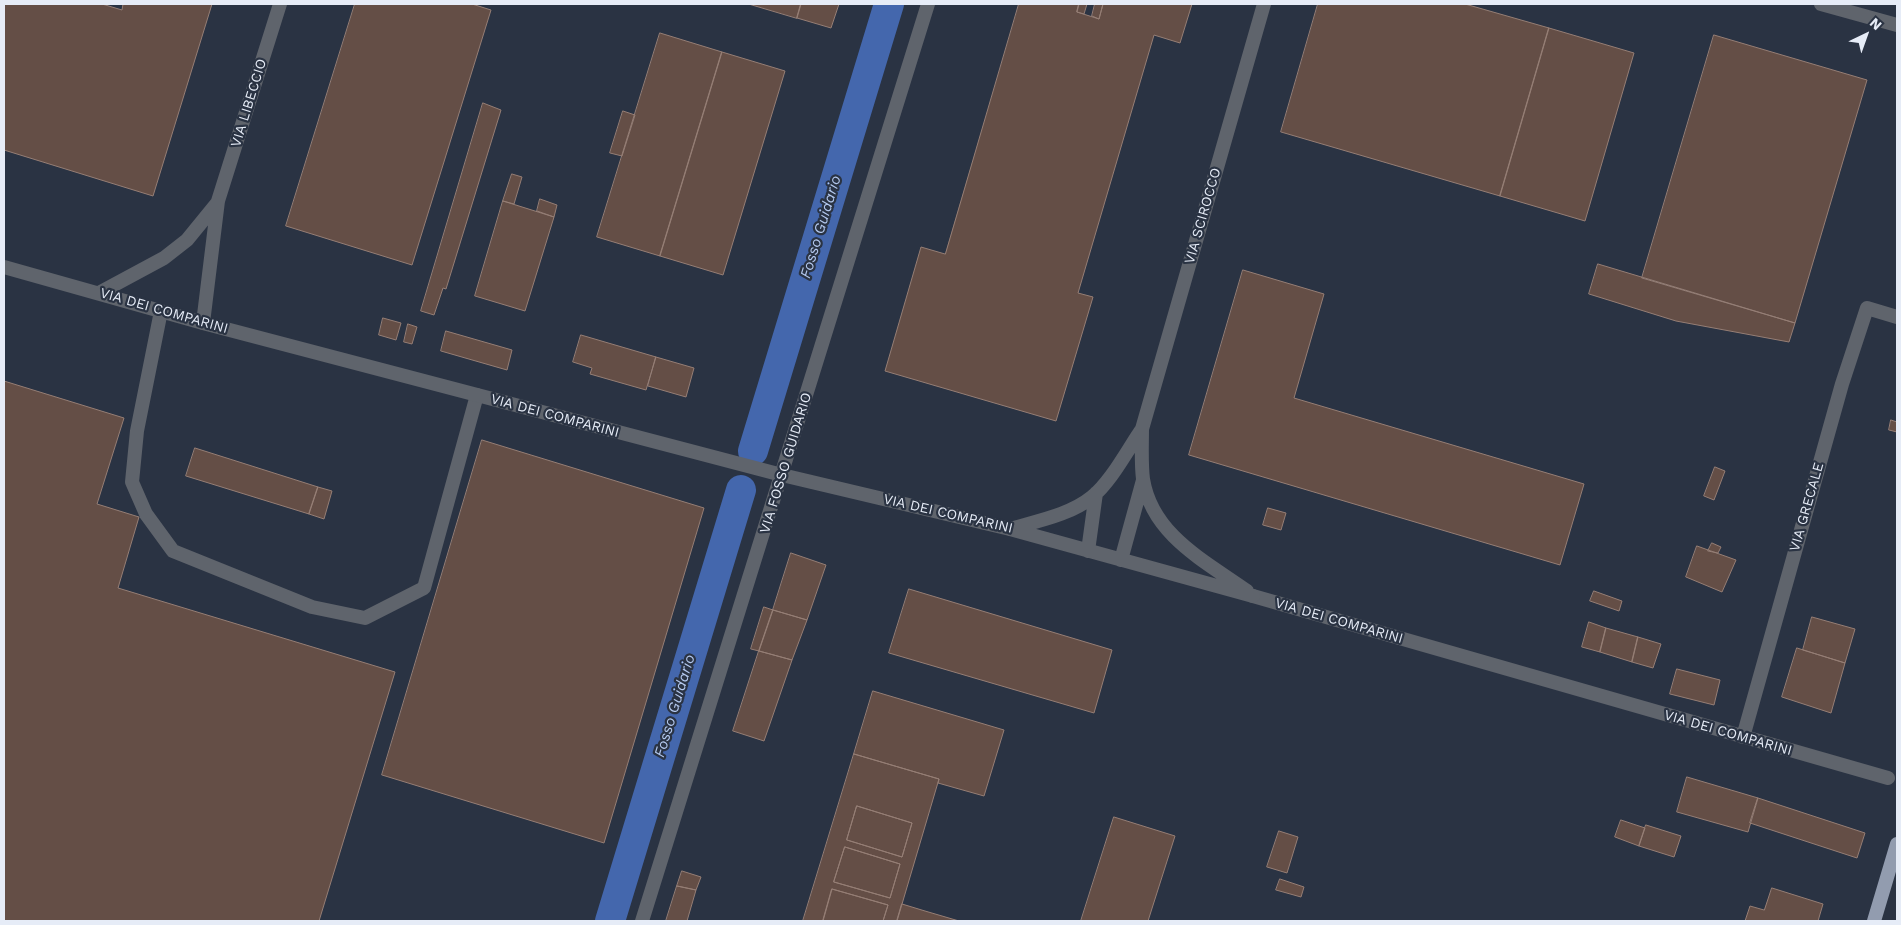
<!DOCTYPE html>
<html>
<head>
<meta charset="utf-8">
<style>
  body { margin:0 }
  #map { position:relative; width:1901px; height:925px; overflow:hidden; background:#2a3343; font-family:"Work Sans",sans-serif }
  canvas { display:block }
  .frame { position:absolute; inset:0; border:5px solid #e6ecf7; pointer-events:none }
  .north { position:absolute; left:1841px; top:10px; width:50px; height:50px; -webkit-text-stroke:4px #2a3343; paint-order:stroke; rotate:42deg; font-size:14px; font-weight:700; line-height:20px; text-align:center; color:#e6ecf7 }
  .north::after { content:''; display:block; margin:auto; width:18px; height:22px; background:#e6ecf7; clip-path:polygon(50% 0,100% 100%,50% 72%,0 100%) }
</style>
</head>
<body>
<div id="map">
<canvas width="1901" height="925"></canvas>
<div class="frame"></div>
<div class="north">N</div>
</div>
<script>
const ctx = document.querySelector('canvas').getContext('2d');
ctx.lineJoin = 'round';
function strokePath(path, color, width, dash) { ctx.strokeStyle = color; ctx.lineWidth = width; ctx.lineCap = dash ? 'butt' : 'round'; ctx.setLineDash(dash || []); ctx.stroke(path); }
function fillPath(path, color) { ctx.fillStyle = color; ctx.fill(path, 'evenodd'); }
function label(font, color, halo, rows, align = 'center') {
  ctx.font = font + ' "Work Sans",sans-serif'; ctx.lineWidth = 4.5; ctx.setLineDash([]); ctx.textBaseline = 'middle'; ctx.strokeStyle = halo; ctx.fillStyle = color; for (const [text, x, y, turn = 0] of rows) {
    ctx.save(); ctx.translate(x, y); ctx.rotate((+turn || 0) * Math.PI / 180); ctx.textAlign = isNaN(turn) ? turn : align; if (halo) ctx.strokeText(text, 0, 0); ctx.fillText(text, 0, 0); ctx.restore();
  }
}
strokePath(new Path2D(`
  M753 451 889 4
  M610 921 741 490`), '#4467ad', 30);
const building = new Path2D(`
  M4 4H102L122 10 123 4H212L153 196 4 150Z
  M355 4H472L491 10 412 265 286 226Z
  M749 4H801L797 18Z
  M801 4H839L831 28 797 18Z
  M1019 4H1079L1077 12 1099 19 1103 4H1192L1180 43 1154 35 1078 293 1093 297 1056 421 885 371 921 247 945 254Z
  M1079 4H1087L1084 14 1077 12Z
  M1095 4H1103L1099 19 1092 16Z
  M1318 4H1465L1549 28 1500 196 1281 132Z
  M1549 28 1634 53 1585 221 1500 196Z
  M660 33 722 52 660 256 597 237Z
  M1714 35 1867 80 1795 323 1642 278Z
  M722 52 785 71 723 275 660 256Z
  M483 103 501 110 446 289 443 288 434 315 421 311Z
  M623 111 635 115 622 156 610 153Z
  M512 174 522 177 514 204 503 201Z
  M540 199 557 205 554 217 537 211Z
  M503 201 554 217 525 311 475 296Z
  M1598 264 1795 323 1789 342 1676 321 1589 294Z
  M1243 270 1324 294 1294 398 1584 484 1560 565 1189 455Z
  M383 318 401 323 396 340 379 335Z
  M408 324 417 327 412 344 404 342Z
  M446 331 512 350 507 370 441 351Z
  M581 335 656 357 646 390 590 374 592 368 573 362Z
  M656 357 694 368 686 397 648 386Z
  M4 381 124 418 97 504 139 517 118 588 395 672 319 921H4Z
  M1891 420 1897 422V432L1889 430Z
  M482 440 704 508 604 843 382 775Z
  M195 448 318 487 309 514 186 476Z
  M1715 467 1725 471 1714 500 1704 496Z
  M318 487 332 491 324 519 309 514Z
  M1268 508 1286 513 1281 530 1263 525Z
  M1712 543 1721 547 1718 553 1708 551Z
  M1697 546 1736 560 1722 592 1686 577Z
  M791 553 826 565 807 620 773 610Z
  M909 589 1112 650 1094 713 889 653Z
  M1594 591 1622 601 1619 611 1590 601Z
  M764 607 773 610 759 651 751 649Z
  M773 610 807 620 792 660 759 651Z
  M1812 617 1855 629 1845 663 1803 650Z
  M1589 622 1606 628 1600 652 1582 647Z
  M1606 628 1638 637 1632 662 1600 652Z
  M1638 637 1661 644 1653 668 1632 662Z
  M1797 648 1845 663 1831 713 1782 697Z
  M759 651 792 660 764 741 733 731Z
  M1677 669 1720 680 1714 705 1670 694Z
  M873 691 1004 730 984 796 938 783 939 779 854 754Z
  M854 754 939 779 897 921H883L888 905 832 889 823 921H803ZM857 806 912 823 902 857 847 840ZM845 847 900 864 890 898 834 882Z
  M1687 777 1758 798 1748 832 1677 812Z
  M1758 798 1865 833 1857 858 1750 823Z
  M857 806 912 823 902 857 847 840Z
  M1114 817 1175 836 1148 921H1081Z
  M1621 820 1645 828 1639 846 1615 837Z
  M1646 825 1681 836 1674 857 1639 846Z
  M1279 831 1298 837 1287 873 1267 867Z
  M845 847 900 864 890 898 834 882Z
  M682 871 701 877 696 890 677 886Z
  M1280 879 1304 887 1301 897 1276 890Z
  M677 886 696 890 687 921H666Z
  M1772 888 1823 904 1818 921H1745L1750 906 1764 910Z
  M832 889 888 905 883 921H823Z
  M902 904 925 911 959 921H897Z`);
fillPath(building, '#644e46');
strokePath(building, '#957e75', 1);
strokePath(new Path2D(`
  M161 311 137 431 132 482 146 514 173 551 312 607 365 618 424 588 477 395`), '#5f646c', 14);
strokePath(new Path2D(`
  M1821 4 1897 25
  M99 293 164 258 187 240 218 202
  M203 323 218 201 280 4
  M1253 596 1888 778
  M1743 737 1842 384 1867 308 1897 317
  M642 921 928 4`), '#5f646c', 14);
strokePath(new Path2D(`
  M4 267 203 323 782 475 1010 529 1253 596
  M1010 529C1037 521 1070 515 1092 497 1111 482 1128 449 1142 429
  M1088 551 1096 493
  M1121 560 1143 480
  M1247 591C1205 561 1152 535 1143 479 1141 463 1142 445 1142 429L1264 4`), '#5f646c', 14);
strokePath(new Path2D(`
  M1874 921 1897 844`), '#929caf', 14);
label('14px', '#e6ecf7', '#2a3343', [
  ["VIA LIBECCIO",249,103,-73],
  ["VIA SCIROCCO",1203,216,-74],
  ["VIA DEI COMPARINI",164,311,16],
  ["VIA DEI COMPARINI",555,416,15],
  ["VIA FOSSO GUIDARIO",786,463,-73],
  ["VIA GRECALE",1807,507,-74],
  ["VIA DEI COMPARINI",948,514,13],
  ["VIA DEI COMPARINI",1339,621,16],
  ["VIA DEI COMPARINI",1728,733,16]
]);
label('italic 15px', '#b4c9ef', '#2a3343', [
  ["Fosso Guidario",821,227,-73],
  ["Fosso Guidario",675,706,-73]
]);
</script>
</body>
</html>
